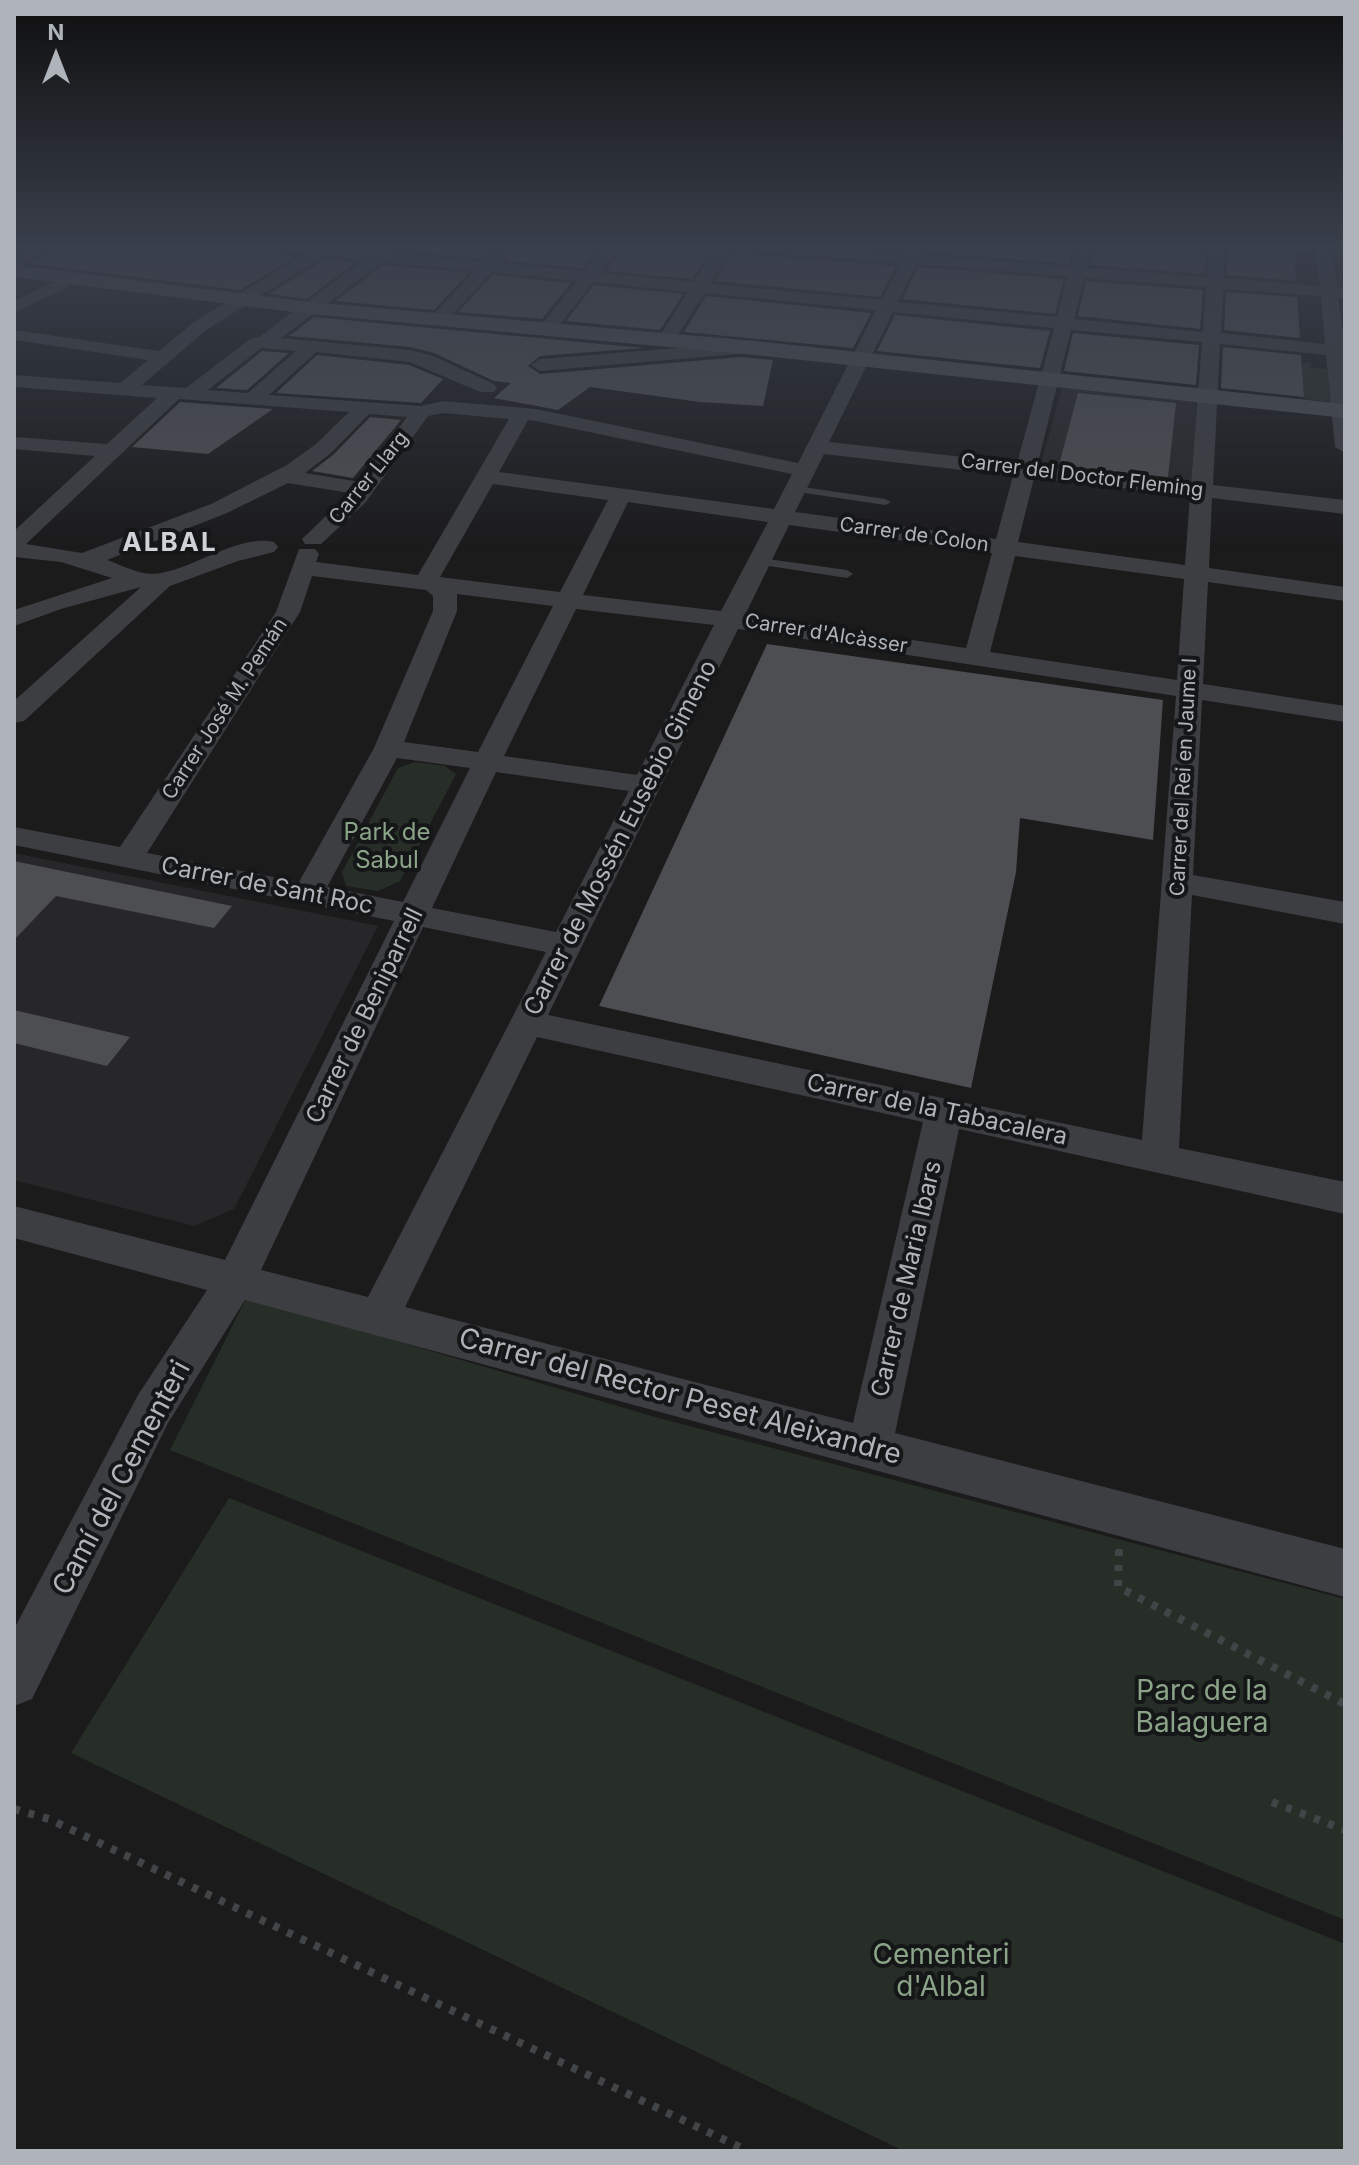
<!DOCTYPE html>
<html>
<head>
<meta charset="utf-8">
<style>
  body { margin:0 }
  #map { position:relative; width:1359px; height:2165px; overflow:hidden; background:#1b1b1c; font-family:Inter,sans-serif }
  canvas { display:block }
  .frame { position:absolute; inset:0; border:16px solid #aeb4ba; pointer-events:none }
  .north { position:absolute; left:16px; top:16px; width:80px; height:80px; -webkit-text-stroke:6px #151617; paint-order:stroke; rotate:0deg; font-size:22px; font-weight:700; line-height:32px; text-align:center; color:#aeb4ba }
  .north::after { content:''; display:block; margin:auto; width:28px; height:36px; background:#aeb4ba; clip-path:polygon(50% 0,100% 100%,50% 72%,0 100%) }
</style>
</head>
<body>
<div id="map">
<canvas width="1359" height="2165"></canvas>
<div class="frame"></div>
<div class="north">N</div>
</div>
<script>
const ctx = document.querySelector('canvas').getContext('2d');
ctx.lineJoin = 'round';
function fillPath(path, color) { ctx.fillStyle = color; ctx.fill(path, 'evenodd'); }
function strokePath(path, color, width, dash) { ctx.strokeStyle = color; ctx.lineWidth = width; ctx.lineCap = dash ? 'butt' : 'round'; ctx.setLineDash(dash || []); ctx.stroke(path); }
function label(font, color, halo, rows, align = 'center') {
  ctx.font = font + ' Inter,sans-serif'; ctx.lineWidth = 8; ctx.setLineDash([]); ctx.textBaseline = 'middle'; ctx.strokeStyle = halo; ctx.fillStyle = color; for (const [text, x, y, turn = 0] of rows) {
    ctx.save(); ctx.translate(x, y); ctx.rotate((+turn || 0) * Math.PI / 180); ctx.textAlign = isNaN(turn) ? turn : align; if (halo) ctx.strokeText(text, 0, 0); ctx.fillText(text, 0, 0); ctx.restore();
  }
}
fillPath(new Path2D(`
  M1062 388 1197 402 1191 482 1041 464Z
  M14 853 378 926 234 1209 194 1226 14 1180Z`), '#272729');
fillPath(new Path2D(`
  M1302 362 1310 363 1311 368 1327 369 1330 402 1304 399Z
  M415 762 445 766 456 774 400 881 378 891 346 886 342 872 398 768Z
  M247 1297 655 1417 1345 1599V1920L170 1450Z
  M229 1498 1345 1944V2151H904L71 1753Z`), '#272e27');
fillPath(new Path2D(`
  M56 247H272L281 255 296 256 240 290 30 264Z
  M361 247H600L583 268 506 261 509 256 498 248 482 259Z
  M623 247H713L692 279 606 271Z
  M928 247H1073L1069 264 926 252Z
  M1095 247 1206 253 1204 274 1091 265Z
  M1228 247H1294L1296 281 1226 275Z
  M735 248 745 249 755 255 896 266 880 297 715 281Z
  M325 259 356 262 306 299 269 294Z
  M384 265 469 273 434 310 335 301Z
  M918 267 1064 279 1055 314 903 299Z
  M493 275 571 283 542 319 458 312Z
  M1086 281 1203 290 1200 329 1078 316Z
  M594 285 683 294 660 330 566 321Z
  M1226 292 1297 297 1300 338 1224 330Z
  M706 296 871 313 853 348 684 332Z
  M895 315 1050 331 1040 368 877 351Z
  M314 317 644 348 540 356 528 366 540 374 741 357 773 360 763 406 700 402 590 387 558 410 494 398 511 383 494 381 434 353 410 347 289 336Z
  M1073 333 1199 345 1196 385 1064 371Z
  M1223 347 1301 355 1304 397 1221 388Z
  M262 351 289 353 247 390 216 388Z
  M317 355 409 365 443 379 421 403 276 393Z
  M1078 393 1176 403 1168 477 1059 465Z
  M180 402 273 409 208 454 132 447Z
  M370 417 401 420 353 478 312 471 333 455Z
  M767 644 1163 700 1153 840 1020 818 1016 872 971 1088 599 1006Z
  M14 861 232 906 214 928 56 896 14 940Z
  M14 1010 130 1037 107 1066 14 1043Z`), '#4d4e51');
strokePath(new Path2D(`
  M1239 256 1305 262`), '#424548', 3, [2, 3]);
strokePath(new Path2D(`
  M1119 1552V1549`), '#424548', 6, [5, 7]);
strokePath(new Path2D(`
  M1119 1550 1118 1587 1345 1704
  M1272 1802 1345 1830
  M14 1809 49 1819 748 2151`), '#424548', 8, [6, 9]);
fillPath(new Path2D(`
  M796 486 885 499 891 502 885 505 792 491V487Z
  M760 558 847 570 853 574 847 578 756 564V560Z`), '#3c3e41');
fillPath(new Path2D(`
  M34 247H53L14 270V258Z
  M275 247H333L483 262 498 251 506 256 500 263 584 271 604 247H620L600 273 694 282 716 247H732L710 284 882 300 901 263 755 252 747 247H814L905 254 909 247H925L921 255 1071 267 1076 247H1092L1087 268 1207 277 1209 247H1225L1223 278 1320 286 1316 247H1332L1337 287 1345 288V298H1338L1345 345V453L1335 447 1326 355 1220 344 1213 485 1345 500V514L1212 498 1209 568 1345 587V601L1208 582 1203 684 1345 706V722L1202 700 1193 875 1345 902V924L1192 895 1179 1148 1345 1182V1214L959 1129 895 1433 1345 1549V1597L245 1300 168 1423 32 1699 14 1706V1629L138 1395 207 1290 14 1238V1206L225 1260 394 921 14 845V827L120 847 276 612 299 549H315L319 554 316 562 418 575 509 419 443 413 428 416 365 503 321 544H305L302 539 350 493 288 483 227 513 107 560C124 566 142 577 161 573 194 568 240 534 274 542L278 547 274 552 238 561 170 586 24 721 14 723V701L141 587 61 609 14 626V610L112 578 61 562 14 557V531L95 456 14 449V437L107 444 157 398 14 387V375L120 383 148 360 14 340V330L159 351 194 322 305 254 283 252ZM324 256 364 260 259 337 250 339 186 388 142 385 206 330ZM383 262 475 271 429 319 438 324 444 323 492 272 577 281 539 328 548 333 554 332 593 282 688 292 658 339 667 344 673 343 704 293 876 310 798 463 536 409 443 401 421 406 269 395 316 352 410 362 480 392H494L497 388 494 384 433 356 410 350 281 338ZM916 264 1068 276 1057 317 898 302ZM1084 278 1206 287 1203 332 1074 319ZM1223 289 1321 296 1325 344 1221 333ZM893 312 1054 328 1017 463 829 442ZM1071 330 1202 342 1191 483 1037 466ZM261 348 296 351 248 393 208 390ZM179 399 349 412 316 444 287 465 211 504 82 553 26 544ZM369 414 407 417 360 482 305 473 331 453ZM528 420 536 421 792 474 774 509 499 472ZM824 454 1013 476 996 539 795 512ZM1034 478 1190 496 1185 565 1018 542ZM493 484 608 500 560 592 440 577ZM628 502 768 522 721 611 583 595ZM789 525 992 553 966 648 745 615ZM1015 556 1184 579 1177 680 990 652ZM312 576 426 590 433 596V611L374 748 299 882 147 853 300 612ZM457 594 553 606 478 752 404 742 457 611ZM576 609 714 625 637 775 504 756ZM738 629 1176 696 1142 1140 548 1015ZM397 758 470 768 403 902 327 887ZM496 772 629 791 556 932 432 908ZM423 927 546 952 368 1297 261 1270ZM537 1037 923 1122 853 1423 405 1307Z
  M74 272 82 277 80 281 14 313V301Z
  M755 342 762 344 764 348 762 352 540 371 531 365 540 359Z`), '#3c3e41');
fillPath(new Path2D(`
  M14 265 310 302 755 341 1345 404V418L755 355 310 314 14 277Z`), '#4a4d51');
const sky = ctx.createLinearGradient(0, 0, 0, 550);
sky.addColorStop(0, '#0f0f0f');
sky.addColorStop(0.45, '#393f4b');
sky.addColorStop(1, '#393f4b00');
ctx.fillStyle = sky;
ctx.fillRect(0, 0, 1359, 550);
label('20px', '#aeb4ba', '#151617', [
  ["Carrer del Doctor Fleming",1082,476,7],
  ["Carrer Llarg",369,478,-51],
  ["Carrer de Colon",914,535,8],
  ["Carrer d'Alcàsser",826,634,9],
  ["Carrer José M. Pemán",225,709,-57],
  ["Carrer del Rei en Jaume I",1184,777,-87]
]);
label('24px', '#8ba388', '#151617', [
  ["Park de",387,833],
  ["Sabul",387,861]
]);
label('24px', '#aeb4ba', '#151617', [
  ["Carrer de Mossén Eusebio Gimeno",621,838,-63],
  ["Carrer de Sant Roc",267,886,11],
  ["Carrer de Beniparrell",365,1016,-64],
  ["Carrer de la Tabacalera",937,1110,12],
  ["Carrer de Maria Ibars",907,1279,-77]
]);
ctx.letterSpacing = '2px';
label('bold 26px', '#cfd3d7', '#151617', [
  ["ALBAL",170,543]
]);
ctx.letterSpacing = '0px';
label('28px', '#aeb4ba', '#151617', [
  ["Carrer del Rector Peset Aleixandre",680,1397,15],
  ["Camí del Cementeri",122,1478,-62]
]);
label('28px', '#8ba388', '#151617', [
  ["Parc de la",1202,1692],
  ["Balaguera",1202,1724],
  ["Cementeri",941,1956],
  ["d'Albal",941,1988]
]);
</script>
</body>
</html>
